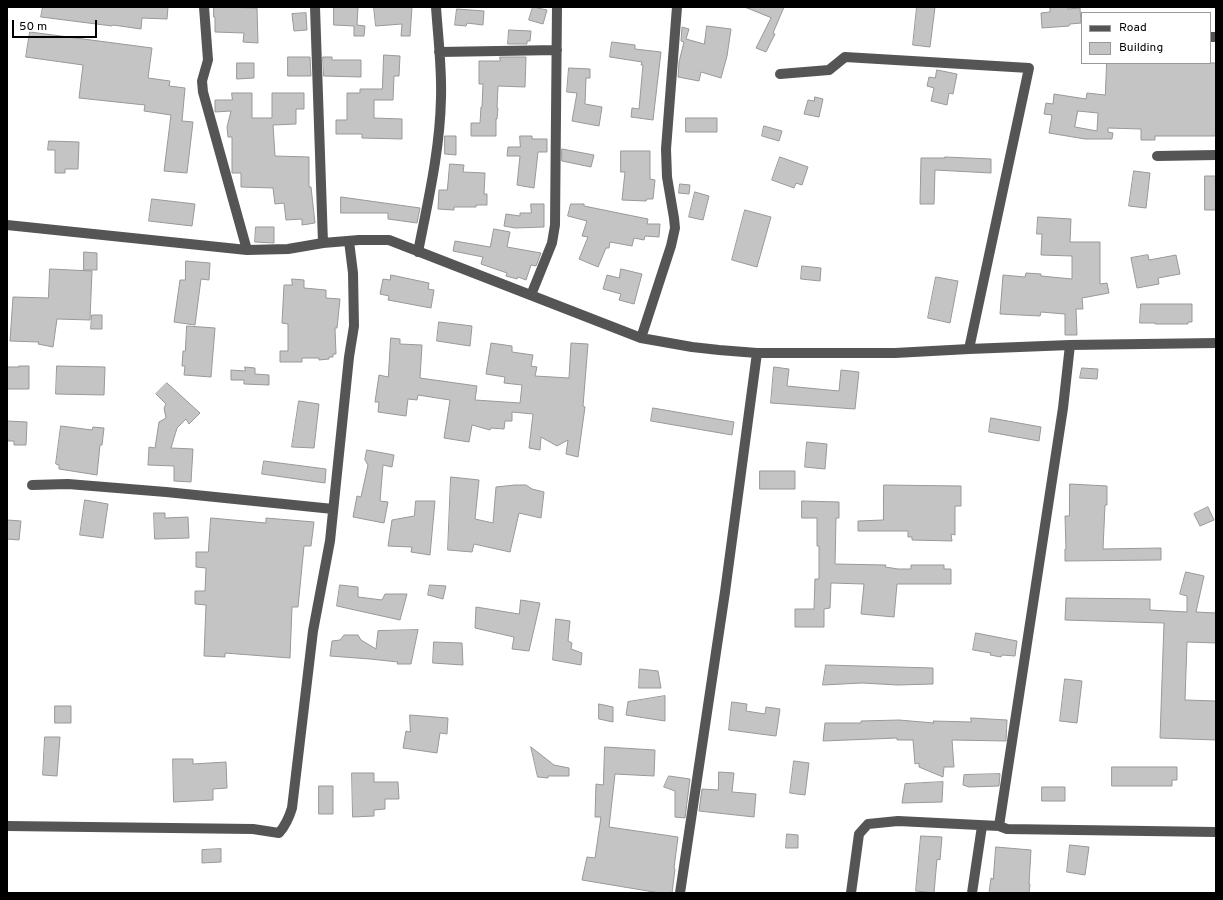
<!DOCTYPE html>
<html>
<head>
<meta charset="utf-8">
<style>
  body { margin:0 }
  #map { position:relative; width:1223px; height:900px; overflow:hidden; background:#fff; font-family:Overpass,sans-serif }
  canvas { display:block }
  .frame { position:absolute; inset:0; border:8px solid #000; pointer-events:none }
  .legend { position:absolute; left:1081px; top:12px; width:130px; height:52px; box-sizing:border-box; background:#fff; border:1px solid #999; margin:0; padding:5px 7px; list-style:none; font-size:12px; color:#000 }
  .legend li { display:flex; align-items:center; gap:8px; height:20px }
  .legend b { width:20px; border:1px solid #999 }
  .scale { position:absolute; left:12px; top:20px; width:85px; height:18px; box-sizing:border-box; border:2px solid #000; border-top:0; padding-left:5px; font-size:12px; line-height:14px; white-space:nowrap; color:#000; -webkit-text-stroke:3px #fff; paint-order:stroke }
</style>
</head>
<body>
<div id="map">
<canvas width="1223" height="900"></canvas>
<div class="frame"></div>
<ul class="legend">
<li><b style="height:5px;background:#555"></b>Road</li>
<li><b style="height:11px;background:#c4c4c4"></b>Building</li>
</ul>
<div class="scale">50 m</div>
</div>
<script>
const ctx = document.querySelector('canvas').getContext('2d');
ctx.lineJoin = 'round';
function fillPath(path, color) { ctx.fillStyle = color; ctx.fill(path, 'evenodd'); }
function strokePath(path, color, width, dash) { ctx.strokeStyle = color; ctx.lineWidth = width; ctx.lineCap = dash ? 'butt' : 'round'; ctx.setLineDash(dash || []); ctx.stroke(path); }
const building = new Path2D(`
  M43 7H168L167 19 142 18 141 29 113 25 112 26 41 17Z
  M214 7 257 8 258 43 243 42 244 33 215 32V17H214Z
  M334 7H358L357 25 365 26 364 36H354V26L334 25Z
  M374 7H412L410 36H401L402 24 376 26Z
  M533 7 547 10 543 24 529 20Z
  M745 7H784L773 33 775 34 766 52 756 48 771 18Z
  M917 7H935L930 47 913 45Z
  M1064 7H1068V9L1080 8 1081 23 1070 24 1069 26 1042 28 1041 13 1050 12V8Z
  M457 9 484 11 483 25 467 23 466 26 455 25Z
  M306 13 307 30 294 31 292 14Z
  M707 26 731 29 727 56 721 78 701 72 699 81 678 77 679 62 684 42 681 41 682 27 689 29 686 39 704 44Z
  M509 30 531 31 530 41H527V44H508Z
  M30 32 152 48 148 78 170 81 169 86 185 88 182 121 193 122 187 173 164 171 171 115 144 111 145 105 79 98 83 65 26 57Z
  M612 42 635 45V49L661 52 653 120 631 117 632 108 639 109 643 65H641L642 62 610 57Z
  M384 55 400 56 399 76H394L393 100H374V118L402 119V139L362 138V134H336V120H347V93H360V89H382Z
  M288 57H310L311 76H288Z
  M323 57H332V60H361V77L324 76Z
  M500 57H526L525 87 498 86 497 108H498L497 119H496V136H471V123H480L481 107H482L483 84H479V61H500Z
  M237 63H254V78L237 79Z
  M1107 63H1216V136H1155V140H1141V129L1108 128V132L1113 133 1112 139H1085L1049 133 1052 115 1044 114 1046 103 1053 104 1054 94 1086 99 1087 93 1105 95ZM1078 111 1098 113 1097 131 1075 127Z
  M569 68 590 69V78H586L585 104 602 107 599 126 572 121 577 93 567 92Z
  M937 70 957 74 953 94 949 93 947 105 931 101 934 88 927 86 929 77 935 78Z
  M232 93H252V118H272V93H304V109H296V124L273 125 275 156 309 157V187H311L315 223 302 225V219L286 220 284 203 275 204 273 188 241 187V173H232V137H228L227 127 231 111 215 112V100H232Z
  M815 97 823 99 819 117 804 114 808 100 814 101Z
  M686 118H717V132H686Z
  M764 126 782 131 779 141 762 136Z
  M445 136H456V155L445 154Z
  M520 136H532V139H547V152H538L534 188 517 185 520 156H507L508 147H520Z
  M49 141 79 142 78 169H65V173H55V150H48Z
  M562 149 594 155 591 167 562 161Z
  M621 151H650V179L655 180 653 199H647L646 201 622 200 625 172H621Z
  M780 157 808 167 802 185 796 183 794 188 772 180Z
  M945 157 991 159V173L935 170 934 204H920L921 158H945Z
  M450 164 464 165 463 172 485 173 484 194H487V205H476V207H454V210L438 209 439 190H447Z
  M1134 171 1150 173 1146 208 1129 206Z
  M1205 176H1216V210H1205Z
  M680 184 690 185 689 194 679 193Z
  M695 192 709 196 703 220 689 217Z
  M341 197 420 208 417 223 388 219V213H341Z
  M152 199 195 204 192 226 149 221Z
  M531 204H544V227L515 228 504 226 506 214 520 216V213H531Z
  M571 204H584V206L648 219 647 224H660L659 237 645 236 644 240 634 238 632 246 610 242 609 248H606L598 267 579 259 588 237 582 236 587 221 568 216Z
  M745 210 771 217 757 267 732 260Z
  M1038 217 1071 219 1070 242H1100V284L1107 283 1109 293 1082 298 1083 309H1076L1077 335H1065V314L1041 312 1040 316 1000 314 1003 275 1025 277 1026 273 1041 274V276L1072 279V256L1041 255 1042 234H1037Z
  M256 227H274V243L255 242Z
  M494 229 510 232 507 247 541 253 536 266 531 265 526 280 518 277 517 279 506 276 507 273 481 264 483 257 453 251 455 241 490 247Z
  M84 252 97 253V270H84Z
  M1148 255 1149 260 1176 255 1180 274 1158 278 1159 284 1137 288 1131 258Z
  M186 261 210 263 209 280 201 279 195 325 174 322 180 280H185Z
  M802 266 821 268 820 281 801 279Z
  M50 269 92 271 90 320 57 319 53 347 38 344 39 342 10 341 13 297 48 298Z
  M621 269 642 274 634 304 619 300 621 294 603 289 607 275 619 278Z
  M391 275 429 283 428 289 434 290 431 308 388 300 389 296 380 294 383 279 390 280Z
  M936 277 958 281 950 323 928 318Z
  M292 279 304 280V288L326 290V298L340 299 337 328H335L336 354H333V357H329V359L319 360V358H302V362H280V351H288V324L282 323 284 285H292Z
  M1141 304H1192V322H1188V324H1155V323H1140Z
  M92 315H102V329H91Z
  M439 322 472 326 470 346 437 341Z
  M187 326 215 328 211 377 184 375 185 366H182L183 351H185Z
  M391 338 400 339V344L422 345 420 378 477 386 475 400 520 403 522 385 504 383 505 377 486 374 491 343 512 346V352L533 355 531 366 537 367 535 376 569 378 571 343 588 344 583 406 585 407 578 457 566 454 568 440 557 446 541 437 540 450 529 448 533 414 512 412V421H505L504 429 491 428 490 430 472 425 469 442 444 438 450 400 418 395 417 400 408 399 406 416 378 412 379 402H375L379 375 388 377Z
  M19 366H29V389H7V367H19Z
  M57 366 105 367 104 395 56 394Z
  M245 367 255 368V374L269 375V385L244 384V380H231V370L245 371Z
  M774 367 789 369 787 386 839 391 841 370 859 372 855 409 771 403Z
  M1082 368 1098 369 1097 379 1080 378Z
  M167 383 200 413 189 424 186 419 177 428 171 448 193 449 191 482 174 481V466L148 465 149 447 155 448 159 422 166 418 164 408 166 404 156 394Z
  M299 401 319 404 314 448 292 447Z
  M653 408 734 422 732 435 651 421Z
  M991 418 1041 427 1039 441 989 432Z
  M7 421 27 422 26 445H14V441H8V439H7Z
  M61 426 92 430 93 427 104 428 102 445H100L97 475 59 469V465L56 464Z
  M807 442 827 444 825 469 805 467Z
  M367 450 394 455 392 467 383 465 380 501 388 502 384 523 353 517 357 496 361 497 368 465 365 460Z
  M264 461 326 469 325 483 262 474Z
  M760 471H795V489H760Z
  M451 477 479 480 475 519 493 523 496 487 515 485H526L532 489 544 492 541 518 519 513 510 552 474 544 472 552 448 550Z
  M1070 484 1107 486V505H1105L1103 549 1161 548V560L1065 561V549H1066L1065 516H1069Z
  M884 485 961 486V506H955V535L951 534 952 541 912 540V537H908V531H858V521L883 520Z
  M85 500 108 504 103 538 80 535Z
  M416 501H435L430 555 411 552 412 547 388 546 392 520 414 516Z
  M802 501 839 502V518H836L835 564 886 565 885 567 898 569H911V565H944V569H951V584H897L894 617 861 614 864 584 831 583 830 608 824 609V627H795V609H814L815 579H819V546H817V518H802Z
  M1208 507 1214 520 1200 526 1194 514Z
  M154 513H165V518L188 517 189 538 155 539Z
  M211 518 266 523V518L314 522 311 546H304L298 607H292L290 658 225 653V657L204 656 206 605 195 604V591H205L206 568 196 567V552H208Z
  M7 520 21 521 19 540 7 539Z
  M1186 572 1204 576 1196 612 1216 613V643L1187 642 1185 700 1216 701V740L1160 738 1164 623 1065 620 1066 598 1150 599V610L1187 612V596L1180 594Z
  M340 585 358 587V597L382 600 385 594H407L400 620 337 606Z
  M430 585 446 586 443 599 428 595Z
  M521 600 540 603 529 651 512 649 514 637 475 628 476 607 519 614Z
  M556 619 570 621 568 641 572 643 571 649 582 653 581 665 553 660Z
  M418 630 411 664H397L398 662 370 659 330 656 332 641 340 640 344 635H358L361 640 376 649 378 631Z
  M976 633 1017 641 1015 656 1002 655 1001 657 990 655 991 653 973 650Z
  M434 642 462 643 463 665 433 663Z
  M826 665 933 668V684L898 685 862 683 823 685Z
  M640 669 658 671 661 688H639Z
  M1065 679 1082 681 1077 723 1060 721Z
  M665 696V721L626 715 628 702Z
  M732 702 747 704 746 711 765 714 766 707 780 709 776 736 729 730Z
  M599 704 613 707V722L599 719Z
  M55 706H71V723H55Z
  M410 715 448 718 447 734 440 733 437 753 403 748 406 731 410 732Z
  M971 718 1007 720 1006 741 952 740 954 767H944L943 777 919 767V763L915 764 913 740H897V738L823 741 825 723H861V721L899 720 934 723 933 721 971 722Z
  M45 737H60L57 776 43 775Z
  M531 747 554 765 569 768V776H548V778L538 777Z
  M605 747 655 750 654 776 615 774 609 827 678 837 674 868 675 869 672 893H660L582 880 587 857 595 858 601 817H595L596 784 603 785Z
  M173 759H193V764L226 762 227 788 213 789V800L174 802Z
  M794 761 809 763 805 795 790 793Z
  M1112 767H1177V780H1172V786H1112Z
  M719 772 734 773 732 792 756 794 754 817 699 811 702 789 718 790Z
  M352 773H374V782H398L399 799H385V809L374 810V816L353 817Z
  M1000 774 999 786 969 787 963 785 964 775Z
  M669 776 690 779 685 818 675 817V791L664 787Z
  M943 782 942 802 902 803 905 784Z
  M319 786H333V814H319Z
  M1042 787H1065V801H1042Z
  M787 834 798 835V848H786Z
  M921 836 942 837 940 860 937 859 934 893 916 891Z
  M1070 845 1089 847 1085 875 1067 872Z
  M996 847 1031 850 1029 884H1030L1029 893H989L991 878 993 879Z
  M221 849V862L202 863V850Z`);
fillPath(building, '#c4c4c4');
strokePath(building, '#999', 1);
strokePath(new Path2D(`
  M204 7 208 60 202 81 203 92 247 250
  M315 7 323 243
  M1210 37H1216
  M439 52 557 50
  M780 74 829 70 845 57 1029 68 969 349
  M1157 156 1216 155
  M7 225 247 250 288 249 323 243 359 240H389L641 338 692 347 719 350 757 353H895L969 349 1070 345 1216 343
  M418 252C428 201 440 150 441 98 442 68 438 37 436 7
  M531 295 552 243 555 225 557 7
  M641 338 671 246 675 228 674 218 667 177 666 149 677 7
  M32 485 68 484 166 492 333 509
  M7 826 253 829 279 833C286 825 289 818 292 808L313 631 330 541 349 357 354 326 353 273 349 241
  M999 826 1063 408 1070 345
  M680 893 725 592 757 353
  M851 893 859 834 868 824 898 821 999 826 1007 829 1216 832
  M972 893 982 826`), '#555', 10);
</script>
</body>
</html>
